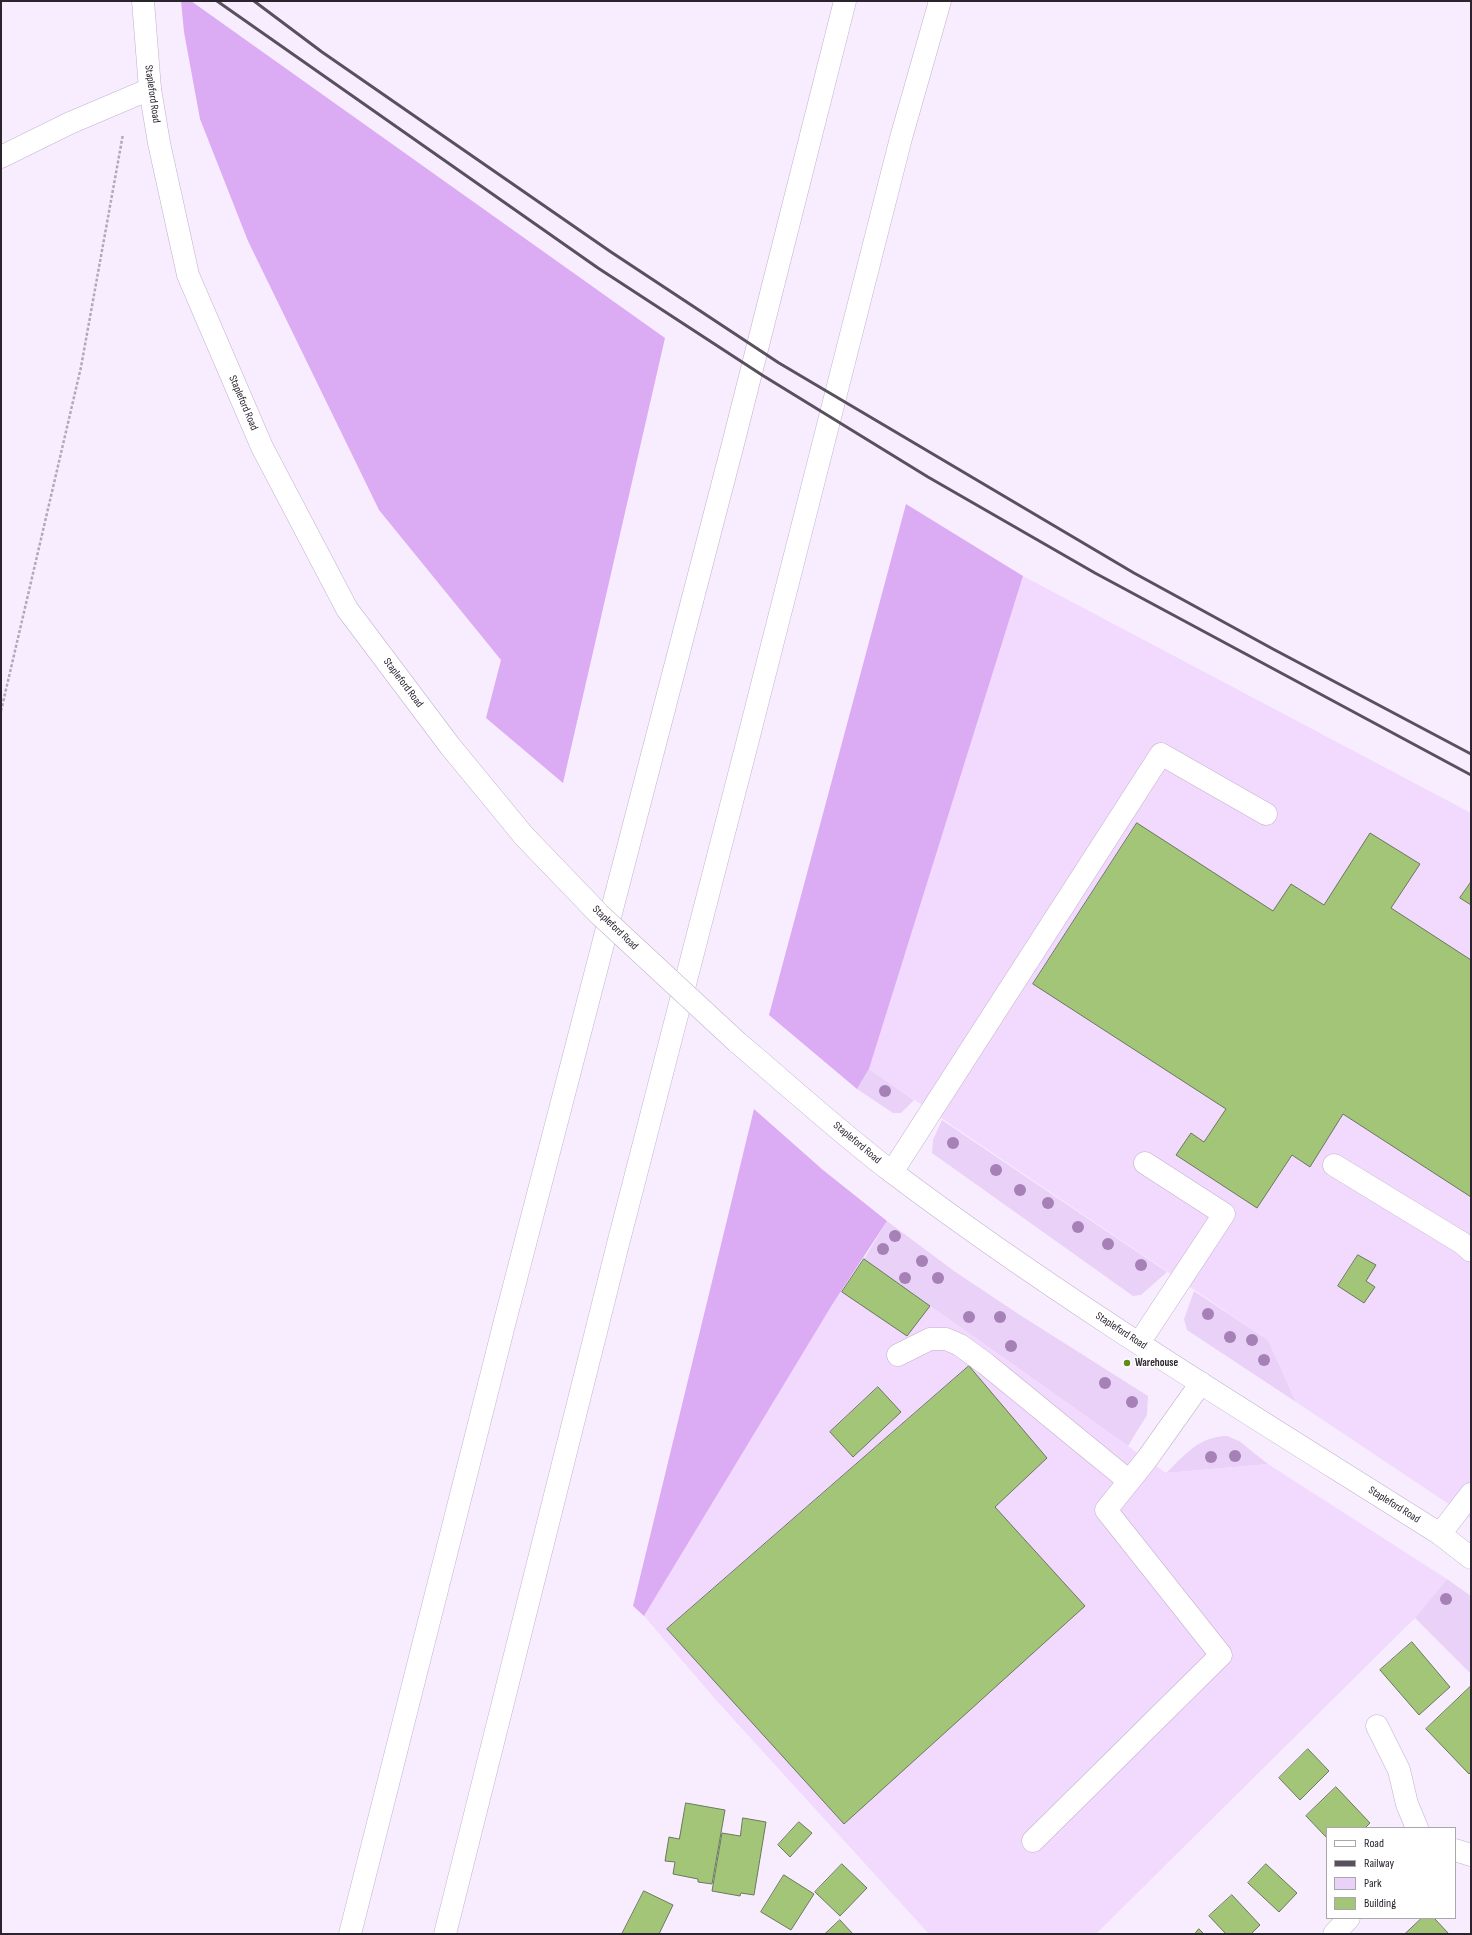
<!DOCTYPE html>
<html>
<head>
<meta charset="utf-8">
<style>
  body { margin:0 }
  #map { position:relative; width:1472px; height:1935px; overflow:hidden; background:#f8edff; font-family:"Sofia Sans Condensed",sans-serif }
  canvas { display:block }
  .frame { position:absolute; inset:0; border:2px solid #2b242f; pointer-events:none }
  .legend { position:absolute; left:1326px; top:1827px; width:130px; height:92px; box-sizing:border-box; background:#fff; border:1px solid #aaa7ac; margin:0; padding:5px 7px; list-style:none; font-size:12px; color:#2b242f }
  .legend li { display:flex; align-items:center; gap:8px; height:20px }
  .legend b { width:20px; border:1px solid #aaa7ac }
</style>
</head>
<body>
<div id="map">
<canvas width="1472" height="1935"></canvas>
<div class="frame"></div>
<ul class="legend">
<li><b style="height:5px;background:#fff"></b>Road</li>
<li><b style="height:5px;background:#58505c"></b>Railway</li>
<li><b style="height:11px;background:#ead1f8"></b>Park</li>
<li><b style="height:11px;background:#a2c578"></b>Building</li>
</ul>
</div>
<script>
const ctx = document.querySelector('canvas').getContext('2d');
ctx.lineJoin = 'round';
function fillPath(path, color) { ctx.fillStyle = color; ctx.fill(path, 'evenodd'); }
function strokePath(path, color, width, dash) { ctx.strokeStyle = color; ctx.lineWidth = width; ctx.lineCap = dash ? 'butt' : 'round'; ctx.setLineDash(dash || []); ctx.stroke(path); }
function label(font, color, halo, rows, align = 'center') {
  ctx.font = font + ' "Sofia Sans Condensed",sans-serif'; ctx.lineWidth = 3; ctx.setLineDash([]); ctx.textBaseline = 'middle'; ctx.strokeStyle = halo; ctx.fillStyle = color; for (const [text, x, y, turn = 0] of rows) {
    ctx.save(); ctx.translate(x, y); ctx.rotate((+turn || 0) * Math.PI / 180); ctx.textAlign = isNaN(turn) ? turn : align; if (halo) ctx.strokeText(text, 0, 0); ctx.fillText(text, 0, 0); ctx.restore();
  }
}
fillPath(new Path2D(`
  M1023 576 1471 813V1519L1296 1402 1268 1340 869 1069Z
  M864 1259 1166 1473 1268 1464 1447 1579 1415 1618 1096 1934H929L715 1699 644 1616 832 1305Z`), '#f2daff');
fillPath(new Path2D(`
  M869 1069 914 1100 901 1113H893L857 1089Z
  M942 1120 1167 1272 1141 1295 1133 1296 932 1153 933 1140Z
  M887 1221 954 1271 1020 1315 1148 1396 1147 1415 1128 1446 864 1259Z
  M1194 1291 1268 1340 1296 1402 1187 1330 1184 1319Z
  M1227 1436 1239 1441 1268 1464 1166 1473C1186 1454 1198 1437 1227 1436Z
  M1447 1579 1471 1596V1674L1415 1618Z`), '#ead1f8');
fillPath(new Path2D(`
  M181 1H191L665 338 563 783 486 718 501 660 379 510 248 241 200 119 184 32Z
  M906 504 1023 576 869 1069 857 1089 769 1015Z
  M754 1109 823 1170 887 1221 832 1305 644 1616 633 1606Z`), '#dbacf3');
const building = new Path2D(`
  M1137 823 1273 911 1291 884 1324 905 1370 833 1420 864 1391 908 1471 960V1197L1343 1114 1310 1167 1292 1155 1257 1208 1176 1155 1191 1133 1204 1142 1226 1109 1033 984Z
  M1471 882V905L1460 898Z
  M1358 1255 1376 1265 1366 1281 1375 1287 1364 1303 1338 1286Z
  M864 1259 930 1306 907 1336 842 1292Z
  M969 1366 1047 1458 995 1507 1085 1606 844 1824 667 1629Z
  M878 1387 901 1412 853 1457 830 1432Z
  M1412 1642 1450 1687 1419 1715 1380 1670Z
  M1471 1686V1772L1469 1774 1426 1729Z
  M1308 1749 1329 1771 1300 1800 1279 1778Z
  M1336 1787 1370 1823 1365 1828H1327V1838L1306 1816Z
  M686 1803 725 1810 712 1884 698 1882V1879L673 1874 675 1862 665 1861 669 1837 679 1839Z
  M743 1818 766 1822 754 1895 741 1893 740 1896 712 1891 722 1833 740 1836Z
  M799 1822 812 1833 790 1857 778 1845Z
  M842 1864 867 1888 840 1916 815 1892Z
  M1266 1864 1297 1893 1279 1912 1248 1883Z
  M784 1875 814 1894 791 1930 761 1912Z
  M644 1891 673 1905 659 1934H622Z
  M1232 1895 1260 1925 1251 1934H1226L1209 1916Z
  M1422 1918H1434L1449 1934H1405Z
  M840 1920 853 1934H825Z
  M1199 1929 1204 1934H1195Z`);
fillPath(building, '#a2c578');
strokePath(building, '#6b785c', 1);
const minor = new Path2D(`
  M1 157 70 123 150 89
  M1334 1165 1462 1243 1471 1251
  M892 1172 1161 754 1266 814
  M1139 1343 1224 1214 1145 1163
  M898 1355 930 1339H946L960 1345 986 1364 1129 1481
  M1440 1534 1471 1494
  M1377 1726 1399 1770 1407 1804 1417 1828
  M1033 1841 1221 1655 1106 1510 1147 1459 1201 1383
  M1455 1850 1471 1855
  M1334 1934 1349 1918`);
const major = new Path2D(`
  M143 1 150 89 159 143 188 275 262 447 347 609 450 746 524 836
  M737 1042C788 1085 838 1131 892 1172 1067 1304 1255 1417 1440 1534L1471 1558`);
const highway = new Path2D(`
  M350 1934 505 1321 734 440 845 1
  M445 1934 617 1248 750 732 901 138 940 1`);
strokePath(minor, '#c2b0cc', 23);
strokePath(major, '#c2b0cc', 23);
strokePath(highway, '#c2b0cc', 23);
strokePath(new Path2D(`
  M1 711 81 367 123 134`), '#b2a9b8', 2.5, [3, 2]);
strokePath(minor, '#fff', 22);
strokePath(major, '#fff', 22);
strokePath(highway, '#fff', 22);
strokePath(new Path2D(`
  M217 1 598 268 762 375 928 477 1095 573 1471 775
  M254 1 322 52 611 252 779 363 1134 573 1273 649 1471 754`), '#58505c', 3);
const majorBridge = new Path2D(`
  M524 836 600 915 737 1042`);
strokePath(majorBridge, '#c2b0cc', 23, []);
strokePath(majorBridge, '#fff', 22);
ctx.fillStyle = '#a581b6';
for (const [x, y] of [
  [885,1091],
  [953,1143],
  [996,1170],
  [1020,1190],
  [1048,1203],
  [1078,1227],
  [895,1236],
  [1108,1244],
  [883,1249],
  [922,1261],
  [1141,1265],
  [905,1278],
  [938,1278],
  [1208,1314],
  [969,1317],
  [1000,1317],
  [1230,1337],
  [1252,1340],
  [1011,1346],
  [1264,1360],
  [1105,1383],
  [1132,1402],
  [1235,1456],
  [1211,1457],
  [1446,1599]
]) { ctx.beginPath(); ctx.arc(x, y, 6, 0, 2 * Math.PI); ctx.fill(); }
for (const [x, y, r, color] of [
  [1127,1363,4,"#628c1a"]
]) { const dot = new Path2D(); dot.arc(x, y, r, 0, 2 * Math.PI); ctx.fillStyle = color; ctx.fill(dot); strokePath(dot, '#fff', 1.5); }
label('11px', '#2b242f', '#fff', [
  ["Stapleford Road",152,94,82],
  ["Stapleford Road",243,403,67],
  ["Stapleford Road",403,683,53],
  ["Stapleford Road",615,928,44],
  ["Stapleford Road",857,1143,40],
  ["Stapleford Road",1121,1331,33],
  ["Stapleford Road",1394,1505,32]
]);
label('bold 11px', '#2b242f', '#fff', [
  ["Warehouse",1135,1363]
], 'left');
</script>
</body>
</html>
